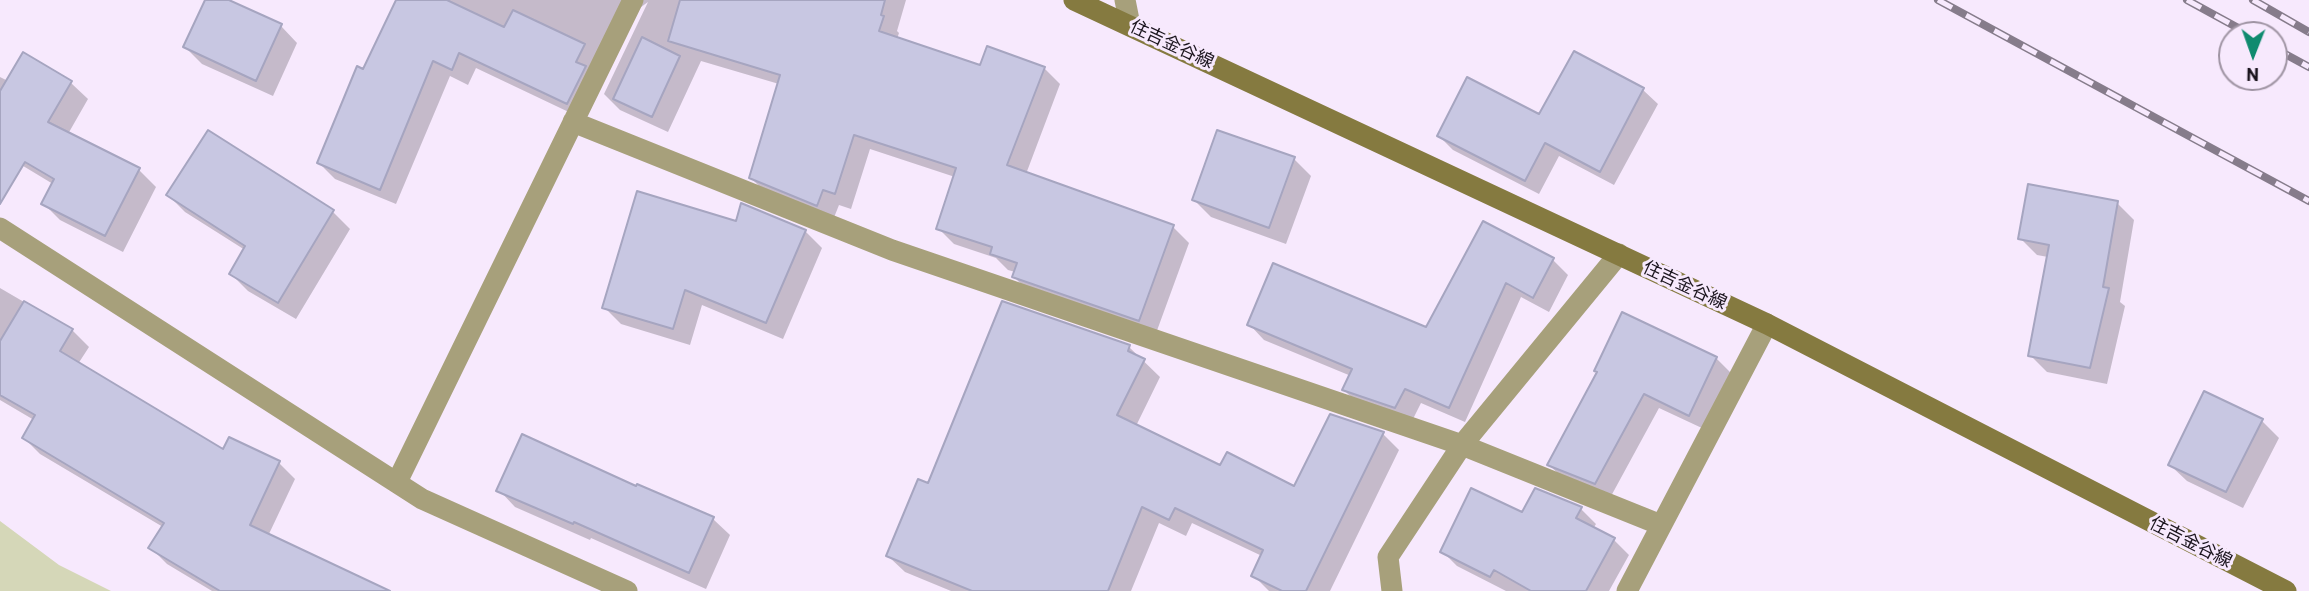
<!DOCTYPE html>
<html>
<head>
<meta charset="utf-8">
<style>
  body { margin:0 }
  #map { position:relative; width:2309px; height:591px; overflow:hidden; background:#f7e9fd; font-family:Barlow,sans-serif }
  canvas { display:block }
  .north { position:absolute; left:2218px; top:21px; width:70px; height:70px; box-sizing:border-box; background:#f7e9fd; border:2px solid #9f94a3; border-radius:50%; rotate:181deg; font-size:19px; font-weight:700; line-height:28px; text-align:center; color:#1a141d }
  .north::after { content:''; display:block; margin:auto; width:24px; height:32px; background:#0f8b6f; clip-path:polygon(50% 0,100% 100%,50% 72%,0 100%) }
</style>
</head>
<body>
<div id="map">
<canvas width="2309" height="591"></canvas>
<div class="north">N</div>
</div>
<script>
const ctx = document.querySelector('canvas').getContext('2d');
ctx.lineJoin = 'round';
function fillPath(path, color) { ctx.fillStyle = color; ctx.fill(path, 'evenodd'); }
function strokePath(path, color, width, dash) { ctx.strokeStyle = color; ctx.lineWidth = width; ctx.lineCap = dash ? 'butt' : 'round'; ctx.setLineDash(dash || []); ctx.stroke(path); }
function label(font, color, halo, rows, align = 'center') {
  ctx.font = font + ' Barlow,"Noto Sans JP",sans-serif'; ctx.lineWidth = 6; ctx.setLineDash([]); ctx.textBaseline = 'middle'; ctx.strokeStyle = halo; ctx.fillStyle = color; for (const [text, x, y, turn = 0] of rows) {
    ctx.save(); ctx.translate(x, y); ctx.rotate((+turn || 0) * Math.PI / 180); ctx.textAlign = isNaN(turn) ? turn : align; if (halo) ctx.strokeText(text, 0, 0); ctx.fillText(text, 0, 0); ctx.restore();
  }
}
fillPath(new Path2D(`
  M0 521 59 565 111 591H0Z`), '#d5d7b8');
fillPath(new Path2D(`
  M206 0H225L281 26 297 43 273 96 202 64 185 47Z
  M398 0H906L897 31 899 33 897 39 981 67 1044 68 1060 84 1026 174 1173 227 1189 243 1155 336 1030 293 1014 277 1015 272 1008 270 996 258 954 244 938 228 955 177 870 149 851 209 839 205 833 220 767 194 751 178 779 84 701 61 668 132 620 110 604 94 648 2 637 10 575 115 476 68 468 85 450 76 396 204 335 179 319 163Z
  M1574 53 1643 90 1658 104 1614 185 1559 156 1539 194 1453 150 1439 136 1540 116Z
  M23 54 71 83 88 99 68 134 139 170 156 187 123 252 60 220 43 203 53 184 0 152V77L8 81Z
  M1294 159 1311 176 1286 244 1211 217 1194 200Z
  M168 195 333 212 350 229 296 319 248 291 231 274 245 250 185 212Z
  M2117 203 2134 220 2120 302 2125 306 2107 384 2047 372 2030 355 2048 257 2037 255 2020 238Z
  M737 223 805 231 822 248 783 339 702 305 690 345 621 324 604 307Z
  M1484 224 1553 260 1568 275 1549 312 1521 297 1465 422 1421 403 1411 423 1359 405 1344 390 1351 376 1264 340 1249 324 1426 330Z
  M0 288 72 330 89 347 78 364 224 451 279 463 295 479 268 536 357 591H212L167 564 151 548 163 527 40 454 24 438 34 420 0 400Z
  M1003 304 1129 347 1160 377 1136 426 1221 468 1295 488 1383 434 1399 450 1330 591H1269L1253 575 1262 556 1192 523 1186 536 1159 523 1131 591H951L905 572 888 556 929 485Z
  M1623 314 1716 358 1731 373 1704 429 1659 408 1610 498 1564 479 1549 465 1599 373Z
  M2204 393 2262 421 2279 438 2243 508 2187 481 2170 465Z
  M637 488 713 519 730 535 706 589 591 538 590 540 515 507 499 490Z
  M1536 491 1581 509 1596 524 1593 529 1614 540 1629 555 1609 591H1506L1457 566 1442 551 1523 515Z`), '#0003');
const building = new Path2D(`
  M205 0H229L282 24 256 81 183 47Z
  M396 0H447L504 27 513 10 585 44 576 62 586 66 567 104 459 53 452 70 433 61 380 190 317 163 357 66 363 69Z
  M680 0H885L881 15 884 16 879 31 980 65 987 46 1045 67 1007 165 1174 225 1139 321 1012 277 1017 263 990 254 992 247 936 229 956 168 854 135 835 194 823 190 817 206 749 178 780 75 668 41Z
  M642 37 680 56 652 117 613 99Z
  M1574 51 1644 88 1600 172 1545 143 1525 181 1437 136 1467 77 1539 114Z
  M23 52 72 81 48 122 140 168 105 236 41 204 54 179 25 162 0 204V91Z
  M208 130 334 210 278 303 229 274 245 246 166 195Z
  M1217 130 1295 157 1269 228 1192 200Z
  M2028 184 2118 201 2103 287 2109 288 2090 368 2028 356 2049 245 2018 239Z
  M637 191 736 221 741 203 806 230 766 323 685 290 673 329 602 308Z
  M1483 221 1554 258 1533 298 1506 283 1449 408 1405 389 1395 408 1342 390 1352 369 1247 325 1273 263 1426 327Z
  M24 301 73 329 60 351 223 449 229 437 280 461 250 525 390 591H220L148 548 164 523 22 438 35 415 0 395V341Z
  M1002 301 1130 345 1128 351 1145 359 1117 415 1220 465 1227 452 1294 486 1330 414 1384 432 1306 591H1282L1251 576 1263 550 1175 508 1169 520 1142 507 1108 591H972L886 556 918 479 928 483Z
  M1622 312 1717 357 1689 416 1644 394 1595 484 1547 465 1597 372 1594 371Z
  M2204 391 2263 419 2226 492 2168 465Z
  M522 434 636 486 637 484 714 517 689 573 574 522 573 524 496 491Z
  M1471 488 1522 512 1535 488 1582 507 1576 518 1615 538 1586 591H1531L1494 570 1490 577 1440 552Z`);
fillPath(building, '#c8c7e2');
strokePath(building, '#a6a5c0', 2);
strokePath(new Path2D(`
  M1125 0 1130 25
  M573 122 892 250 1462 445 1661 525
  M0 228 422 499 627 591
  M397 482 633 0
  M1392 591 1388 557 1462 445 1619 254
  M1627 591 1767 324`), '#a7a07b', 21);
strokePath(new Path2D(`
  M1074 0 1767 324 2286 591`), '#857a40', 21);
const rail = new Path2D(`
  M1938 0 2309 201
  M2187 0 2251 35
  M2253 0 2309 32
  M2274 48 2309 67`);
strokePath(rail, '#867c8b', 8);
strokePath(rail, '#f7e9fd', 5, [16]);
label('18px', '#1a141d', '#f7e9fd', [
  ["住吉金谷線",1172,44,25],
  ["住吉金谷線",1685,285,25],
  ["住吉金谷線",2191,542,27]
]);
</script>
</body>
</html>
